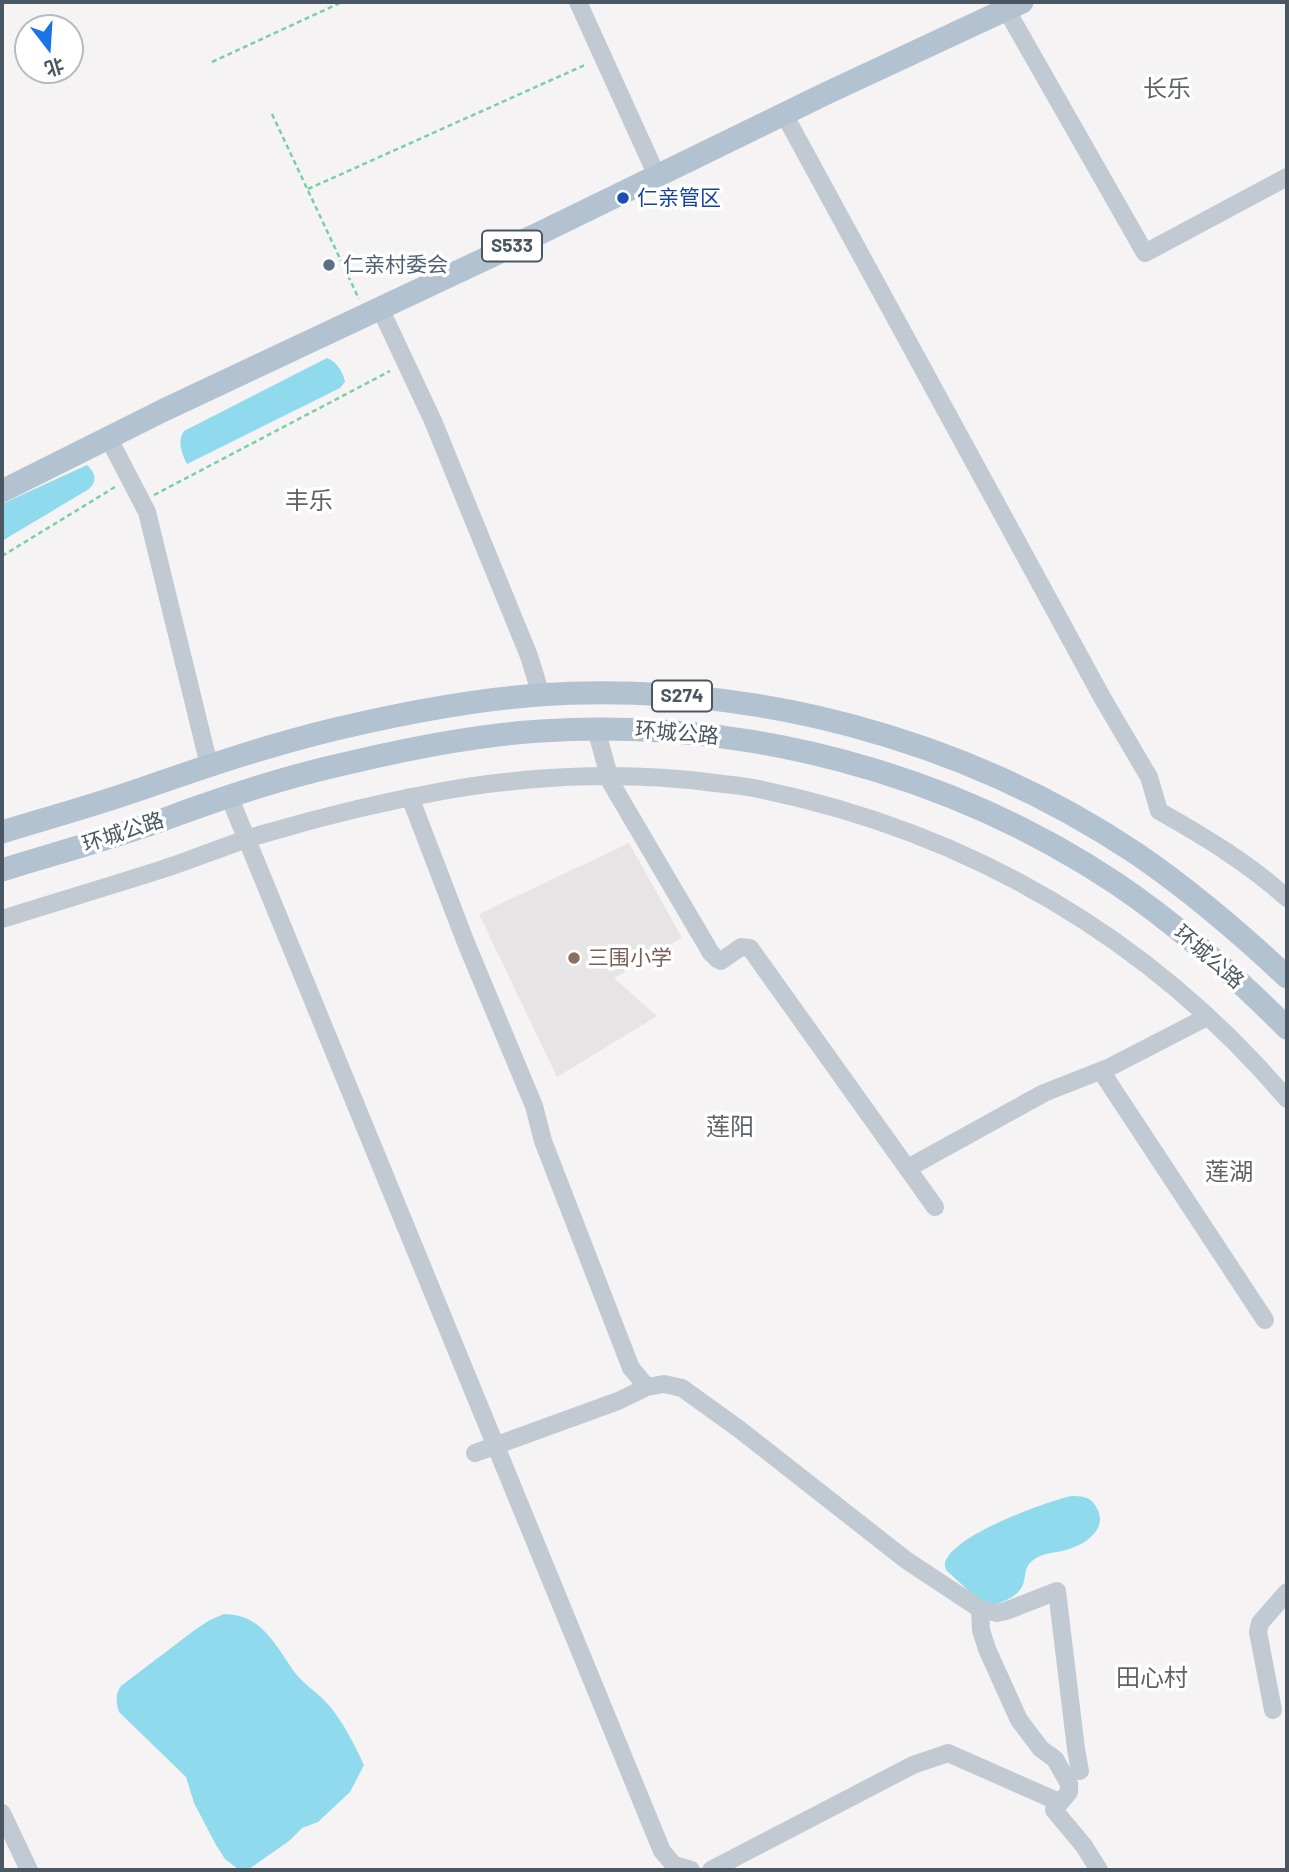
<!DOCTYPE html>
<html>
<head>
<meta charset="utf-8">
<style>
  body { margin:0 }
  #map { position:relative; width:1289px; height:1872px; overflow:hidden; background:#f5f3f3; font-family:Barlow,"Noto Sans SC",sans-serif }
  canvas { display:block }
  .frame { position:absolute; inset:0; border:4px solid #4a5661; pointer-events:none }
  .north { position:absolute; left:14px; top:14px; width:70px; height:70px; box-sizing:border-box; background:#fff; border:2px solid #b7bbc0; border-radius:50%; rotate:163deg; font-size:19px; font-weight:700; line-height:28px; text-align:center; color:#4a5661 }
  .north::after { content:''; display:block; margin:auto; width:24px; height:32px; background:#1a73e8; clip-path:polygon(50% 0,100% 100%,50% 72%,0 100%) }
</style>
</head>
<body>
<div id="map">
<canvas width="1289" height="1872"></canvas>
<div class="frame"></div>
<div class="north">北</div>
</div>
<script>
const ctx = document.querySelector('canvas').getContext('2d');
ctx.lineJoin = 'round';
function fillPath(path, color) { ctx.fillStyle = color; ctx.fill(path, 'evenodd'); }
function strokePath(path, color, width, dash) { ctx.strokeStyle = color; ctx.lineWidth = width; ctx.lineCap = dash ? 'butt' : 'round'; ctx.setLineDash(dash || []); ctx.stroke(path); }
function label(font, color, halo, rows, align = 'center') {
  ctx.font = font + ' Barlow,"Noto Sans SC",sans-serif'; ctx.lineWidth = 7; ctx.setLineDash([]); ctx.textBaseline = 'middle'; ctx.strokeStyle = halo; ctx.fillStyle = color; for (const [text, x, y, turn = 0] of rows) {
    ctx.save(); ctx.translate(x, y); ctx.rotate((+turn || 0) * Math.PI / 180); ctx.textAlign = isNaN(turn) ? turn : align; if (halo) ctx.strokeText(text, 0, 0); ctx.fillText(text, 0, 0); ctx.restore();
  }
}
fillPath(new Path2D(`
  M629 843 682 938 614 978 657 1016 557 1077 479 914Z`), '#e6e4e5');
fillPath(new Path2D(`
  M327 358C337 362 343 372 345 382L340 388 187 464C182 454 177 441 184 431Z
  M87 465C95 472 98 481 89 489L2 541V504Z
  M1071 1496C1081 1496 1089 1496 1095 1505 1109 1525 1091 1541 1072 1548 1058 1554 1044 1551 1032 1561 1025 1567 1026 1573 1024 1581 1021 1597 1001 1603 986 1607L946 1570C945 1565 944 1564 946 1560 959 1533 1043 1503 1071 1496Z
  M224 1614C263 1614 276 1647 296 1674 304 1684 315 1691 324 1700 340 1716 355 1745 364 1765L350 1792 318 1822 302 1828 289 1841 249 1869H238L225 1859 216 1845 194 1803 186 1777 119 1712C116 1703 115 1694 121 1686L196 1629 210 1620Z`), '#90daee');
strokePath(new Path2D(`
  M212 62 342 2
  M272 114 359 299
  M308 189 587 64
  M154 495 390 371
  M2 556 115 487`), '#7ad0a6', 2.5, [5, 3.5]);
strokePath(new Path2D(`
  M578 2 657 176
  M1006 9 1145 253 1287 177
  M784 114 1103 699 1149 777 1159 811C1205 837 1248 863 1287 898
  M380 308 433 421 529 656 541 695
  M108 437 147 512 209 765
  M596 729 611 783 711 953 717 959 721 961 741 947 750 948 935 1207
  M229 796 662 1851 674 1865 691 1870
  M410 797 466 943 534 1106 543 1141 631 1368 647 1387
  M2 919C56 902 110 886 163 869 197 858 229 844 263 834 324 816 386 801 448 790 537 775 625 771 715 783 731 785 747 786 763 790 970 833 1150 938 1287 1099
  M1101 1071 1265 1320
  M908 1168 1044 1093 1110 1067 1207 1017
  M475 1453 618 1401 647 1387 664 1384 682 1388 739 1429 906 1560 980 1609 997 1613 1006 1611 1057 1591 1076 1749 1080 1771
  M980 1609 981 1630 987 1649 1019 1720 1041 1749 1055 1759 1069 1784V1792L1054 1810 1084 1846 1099 1870
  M1273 1710 1258 1632 1260 1623 1287 1592
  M2 1813 29 1870
  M711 1870 913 1765 948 1753 1059 1802`), '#c1cad2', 18);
strokePath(new Path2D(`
  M2 491 164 410 536 235 827 93 1022 2
  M2 832C48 818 95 805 141 789 207 766 272 744 340 728 404 713 472 700 538 695 748 681 962 737 1137 854 1191 891 1240 933 1287 977
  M2 870C51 855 100 841 148 825 166 819 183 812 201 806 249 789 298 774 348 763 411 748 476 735 541 731 743 718 949 772 1117 884 1179 926 1235 976 1287 1028`), '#b3c2d1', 23);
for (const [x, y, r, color] of [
  [623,198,7,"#1a4fb4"],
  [329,265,7,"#5c6f8a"],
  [574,958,7,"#8d6e63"]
]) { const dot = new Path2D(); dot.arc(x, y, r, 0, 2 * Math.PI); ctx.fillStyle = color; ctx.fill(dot); strokePath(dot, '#fff', 2.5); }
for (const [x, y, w] of [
  [512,246,60],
  [682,696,60]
]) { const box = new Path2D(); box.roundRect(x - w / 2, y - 15.5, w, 31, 5); ctx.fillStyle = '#fff'; ctx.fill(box); strokePath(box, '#4a5661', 2); }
label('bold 19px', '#4a5661', null, [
  ["S533",512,246],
  ["S274",682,696]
]);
label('21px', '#164399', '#fff', [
  ["仁亲管区",637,198]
], 'left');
label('21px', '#4e5e75', '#fff', [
  ["仁亲村委会",343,265]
], 'left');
label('21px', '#4a5661', '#fff', [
  ["环城公路",677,733,5],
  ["环城公路",123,832,-18],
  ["环城公路",1209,957,41]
]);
label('21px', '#785e54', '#fff', [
  ["三围小学",588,958]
], 'left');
label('24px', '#5f6368', '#fff', [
  ["长乐",1167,89],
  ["丰乐",309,501],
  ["莲阳",730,1127],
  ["莲湖",1229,1172],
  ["田心村",1152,1678]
]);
</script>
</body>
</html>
